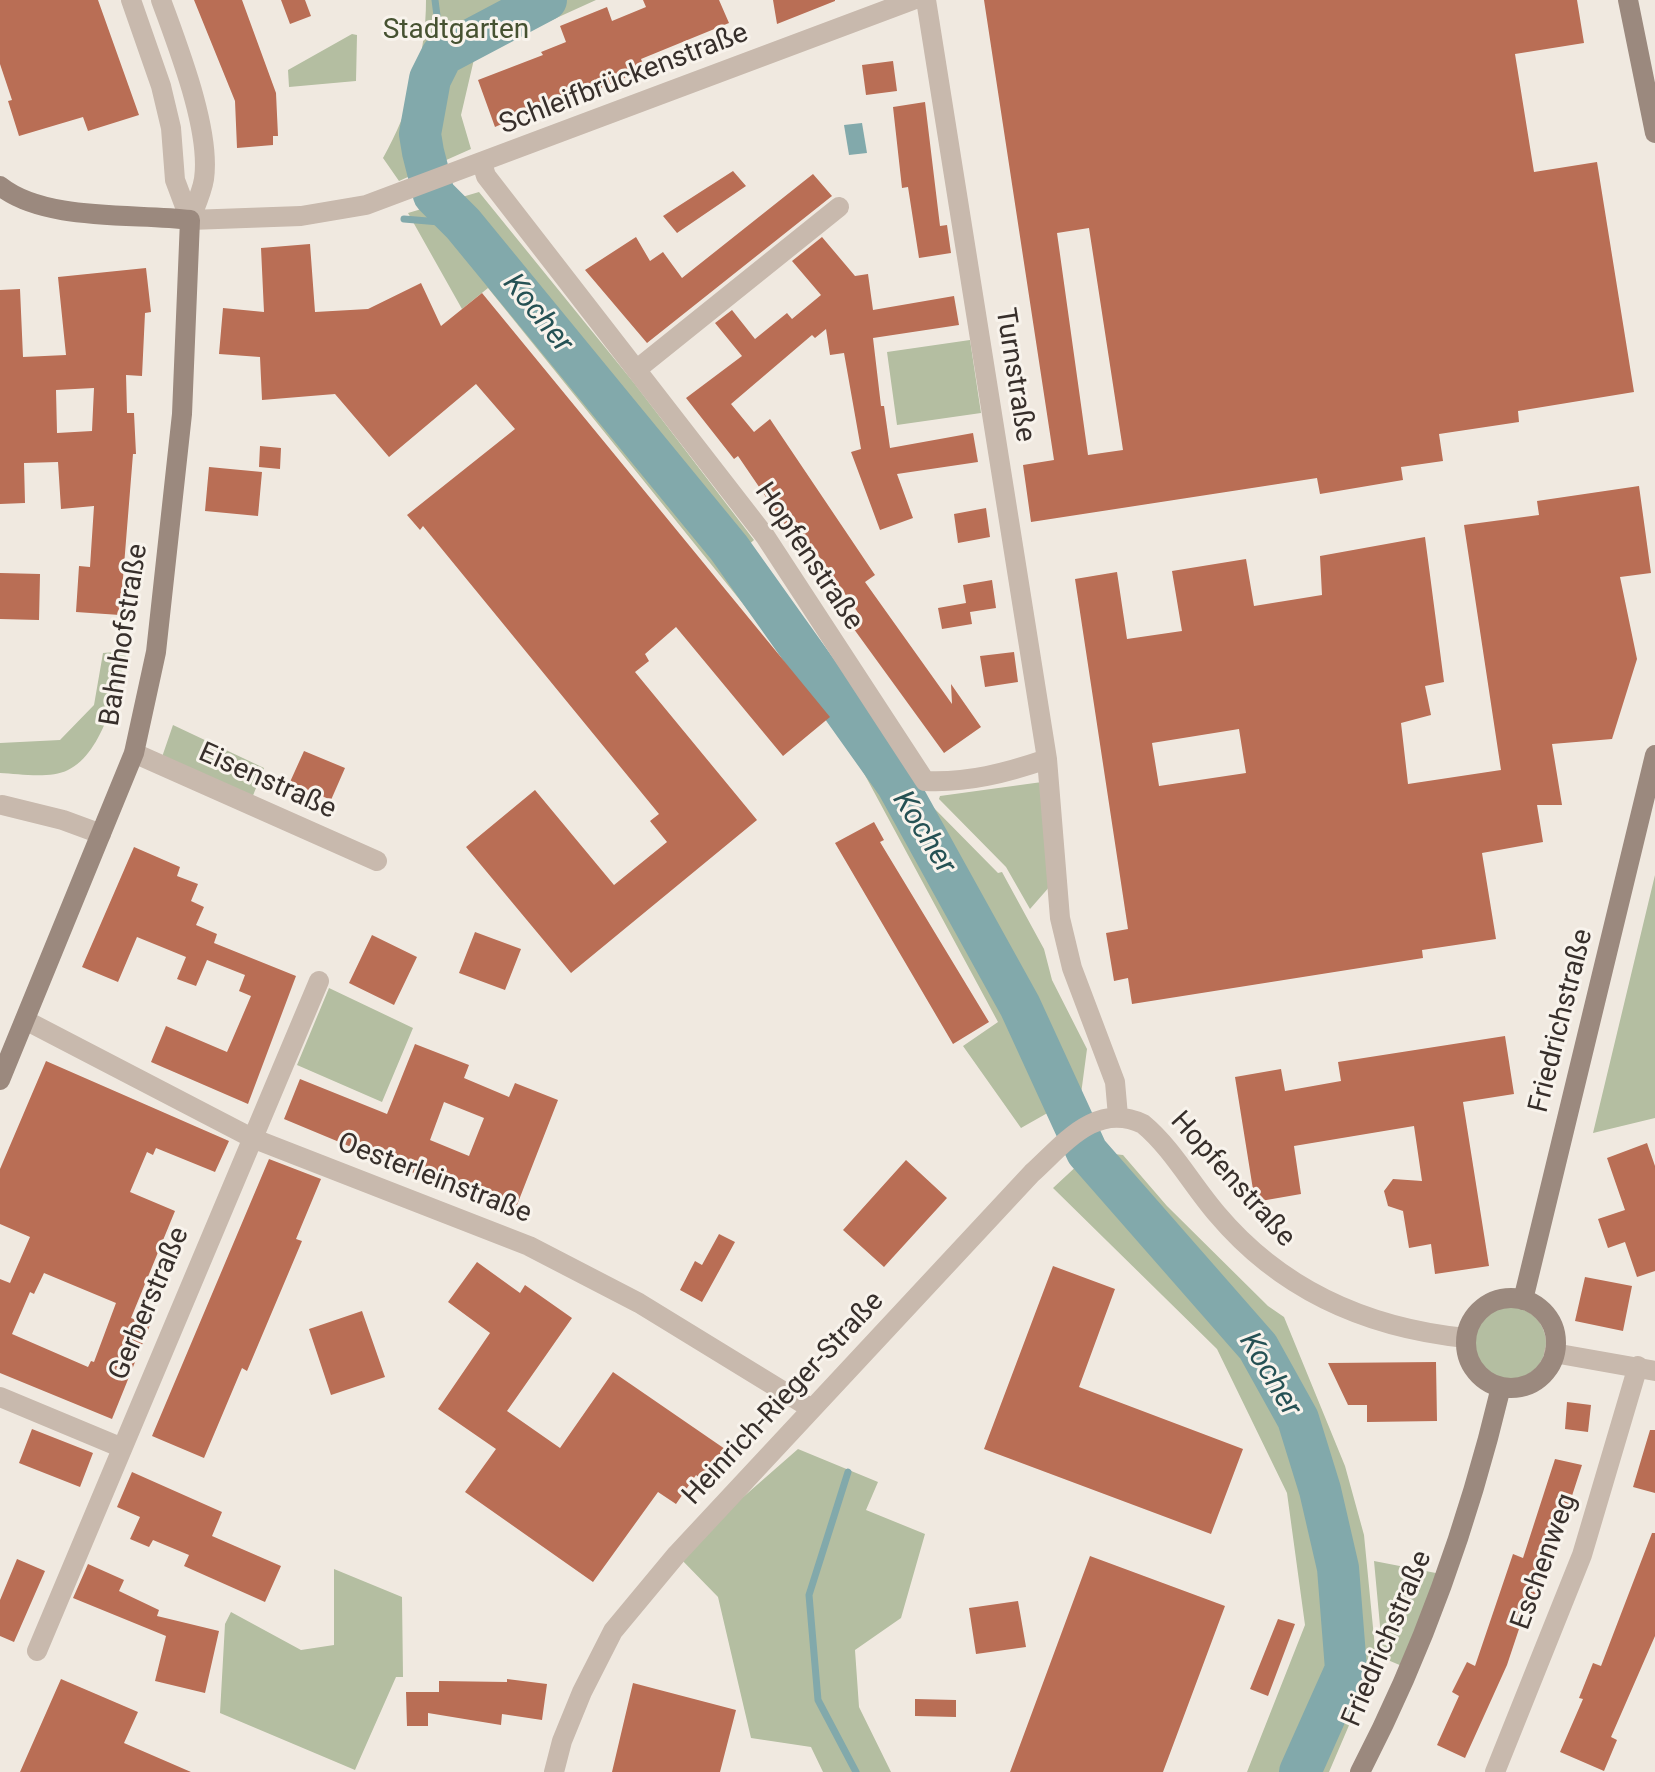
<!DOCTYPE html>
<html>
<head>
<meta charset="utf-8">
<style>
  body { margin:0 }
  canvas { display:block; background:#f0e9e0 }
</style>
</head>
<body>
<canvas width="1655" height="1772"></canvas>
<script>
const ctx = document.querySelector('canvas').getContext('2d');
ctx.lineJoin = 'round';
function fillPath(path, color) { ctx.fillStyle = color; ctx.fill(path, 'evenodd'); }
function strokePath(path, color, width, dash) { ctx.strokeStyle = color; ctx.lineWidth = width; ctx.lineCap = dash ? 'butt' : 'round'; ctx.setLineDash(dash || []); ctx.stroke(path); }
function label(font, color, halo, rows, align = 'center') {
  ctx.font = font + ' Roboto,sans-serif'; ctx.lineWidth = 6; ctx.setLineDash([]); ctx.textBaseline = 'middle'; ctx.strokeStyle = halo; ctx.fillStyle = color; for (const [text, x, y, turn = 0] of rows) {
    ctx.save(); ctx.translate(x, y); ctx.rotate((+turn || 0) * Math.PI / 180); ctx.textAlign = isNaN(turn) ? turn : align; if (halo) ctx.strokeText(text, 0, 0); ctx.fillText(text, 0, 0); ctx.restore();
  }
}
fillPath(new Path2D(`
  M426 0H596L475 55 461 115 471 149 399 181 383 158C410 110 426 56 426 0Z
  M352 34 357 35 356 81 289 87 288 70Z
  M479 192 634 383 754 540 728 563 798 654 904 814 929 803 998 873 1002 872 1044 949 1052 980 1087 1049 1081 1094 1021 1128 963 1046 998 1022 832 714 488 288 462 309 408 213Z
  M970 340 981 413 897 425 887 352Z
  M127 651C118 686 104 753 68 770 50 779 20 774 0 773V743L60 740 94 705 103 653Z
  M173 725 264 768 252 798 162 757Z
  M1042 782 1051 885 1030 909 1006 867 939 799 940 796Z
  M1655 875V1118L1593 1133Z
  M329 988 413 1028 382 1102 297 1065Z
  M1105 1153 1123 1155 1167 1206 1268 1306 1284 1317 1345 1466 1364 1535 1375 1648 1371 1674 1329 1772H1247L1305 1625 1287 1493 1217 1349 1053 1188 1081 1162Z
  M1474 1343a36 36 0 1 1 72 0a36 36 0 1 1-72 0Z
  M798 1449 878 1482 866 1510 925 1534 901 1618 855 1650 859 1707 891 1772H823L811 1747 751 1738 718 1597 677 1555Z
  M1374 1561 1441 1574 1402 1666 1383 1658Z
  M334 1569 402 1597 403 1677H396L355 1770 220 1713 225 1624 231 1612 301 1650 334 1645Z`), '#b4bea1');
fillPath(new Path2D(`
  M862 123 867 153 849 155 844 125Z`), '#82a9ab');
strokePath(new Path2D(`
  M435 0 442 55
  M404 219 463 224
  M848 1472 809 1595 818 1700 856 1772`), '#82a9ab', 7);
strokePath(new Path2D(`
  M546 0 442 55 430 79 420 134 423 152 434 195 463 224 729 548 897 784 1020 1006 1087 1152 1258 1347 1298 1419 1320 1490 1338 1568 1346 1669 1300 1772`), '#82a9ab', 42);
fillPath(new Path2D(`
  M0 0H98L139 115 88 131 83 117 19 136 8 101 12 100 0 64Z
  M194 0H242L276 93 278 136H273V145L237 148 235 101Z
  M281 0H305L311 16 290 24Z
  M643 0H719L729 23 641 59 643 64 624 71 627 77 601 88 598 81 495 127 478 80 543 55 541 52 566 42 560 26 607 7 612 21 646 7Z
  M773 0H835V1L777 24Z
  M984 0H1577L1584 43 1515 54 1534 172 1597 162 1634 392 1518 411 1519 422 1439 434 1443 461 1401 467 1403 480 1320 494 1317 478 1031 522 1023 465 1054 460ZM1089 228 1123 450 1088 455 1057 233Z
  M893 61 897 91 866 95 862 65Z
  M925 102 940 226 947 225 951 253 919 258 908 187 902 188 893 107Z
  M733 171 746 186 677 233 663 216Z
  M813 174 832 196 647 343 585 270 636 237 650 261 663 252 682 278Z
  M822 237 855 276 868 274 873 310 954 296 959 325 873 338 881 406H884L890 448 973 433 978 462 897 474 913 518 880 530 851 452 861 449 844 353 830 355 826 329 815 338 812 335 731 404 754 432 770 419 875 575 865 582 952 704 951 684 981 727 944 753 851 625 861 617 793 519 785 525 738 456 734 459 686 398 742 356 715 323 732 310 755 339 787 313 792 319 821 295 792 261Z
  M310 244 315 312 368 309 421 283 441 326 482 293 830 717 783 756 676 627 645 654 649 661 635 672 757 820 571 973 466 847 535 790 614 885 667 842 650 821 659 814 423 526 420 530 407 515 515 429 476 384 389 457 335 394 262 400 260 357 219 354 223 308 264 312 261 248Z
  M146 268 151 312 145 313 142 376 126 375 127 413H134L136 454H133L120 615 76 612 79 566 90 567 94 506 61 509 58 462 24 463 25 503 0 504V290L20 289 23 357 66 355 58 277ZM94 388 92 431 57 433 56 390Z
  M260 446 281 448 280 469 259 467Z
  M209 467 262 472 258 516 205 511Z
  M1639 486 1651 573 1620 577 1637 659 1612 739 1552 744 1562 805H1537L1543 842 1482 853 1496 939 1422 950 1423 958 1132 1004 1128 978 1114 981 1106 933 1128 929 1075 579 1117 572 1127 639 1182 631 1172 571 1246 559 1254 606 1322 595 1320 556 1425 537 1444 682 1425 686 1431 715 1401 723 1408 784 1501 770 1464 525 1539 515 1537 501ZM1239 729 1246 773 1159 786 1152 743Z
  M986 508 990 537 958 543 954 514Z
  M0 573 40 574 39 620 0 619Z
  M992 580 996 608 970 612 972 624 942 629 938 608 966 603 963 585Z
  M1014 652 1018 682 985 687 980 656Z
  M304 751 345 768 331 800 290 782Z
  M874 822 884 840 880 842 989 1022 953 1044 835 843Z
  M134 847 180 867 177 876 198 884 191 901 204 907 196 925 217 934 214 943 296 976 248 1104 151 1062 166 1026 227 1052 251 996 239 991 245 975 207 960 196 986 177 979 186 957 137 937 118 982 82 967Z
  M475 932 521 949 505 990 459 973Z
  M372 935 417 957 394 1005 349 983Z
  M1505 1036 1514 1094 1463 1102 1489 1266 1435 1274 1431 1244 1409 1248 1403 1211 1388 1206 1384 1191 1393 1179 1422 1181 1414 1126 1294 1146 1301 1194 1255 1202 1235 1077 1281 1069 1285 1091 1341 1081 1338 1062Z
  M415 1044 469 1065 464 1078 509 1097 515 1083 558 1100 517 1205 420 1166 416 1174 284 1119 300 1079 387 1114ZM444 1102 484 1118 469 1156 430 1140Z
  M46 1061 229 1141 215 1172 156 1148 153 1155 147 1152 130 1192 175 1211 131 1318 150 1325 112 1419 0 1373V1279L10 1283 30 1237 0 1224V1169ZM44 1273 116 1303 94 1362 91 1361 88 1367 12 1334 30 1292 34 1294Z
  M1647 1143 1655 1166V1271L1637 1277 1625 1242 1608 1248 1598 1219 1625 1210 1607 1158Z
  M269 1159 321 1179 296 1239 302 1241 247 1371 242 1368 204 1458 152 1436Z
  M906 1160 947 1198 884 1267 843 1230Z
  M719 1234 735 1242 702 1302 680 1290 695 1261 702 1265Z
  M477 1262 520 1293 525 1285 572 1318 507 1411 560 1448 613 1372 725 1449 704 1481 696 1475 676 1504 658 1492 593 1582 465 1492 496 1449 438 1409 490 1333 448 1302Z
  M1053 1266 1115 1289 1079 1387 1243 1449 1211 1534 984 1449Z
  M1585 1277 1632 1286 1623 1331 1575 1321Z
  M362 1311 385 1377 331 1395 309 1329Z
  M1436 1362 1437 1421 1367 1422V1405H1348L1328 1363Z
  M1567 1402 1591 1405 1588 1432 1565 1429Z
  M32 1429 93 1453 80 1487 19 1463Z
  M1650 1430H1655V1493L1633 1487Z
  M1555 1459 1582 1465 1556 1545 1553 1544 1535 1595 1531 1593 1507 1665 1465 1758 1437 1745 1459 1696 1452 1692 1467 1662 1475 1666 1513 1554 1523 1558Z
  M132 1472 222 1512 212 1536 281 1566 265 1602 184 1566 189 1555 153 1540 149 1547 130 1539 140 1517 117 1507Z
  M1652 1533H1655V1636L1611 1737 1617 1740 1604 1771 1560 1752 1583 1699 1579 1698 1593 1663 1601 1666Z
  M1090 1556 1225 1606 1163 1772H1010Z
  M17 1559 45 1571 14 1642 0 1636V1600Z
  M88 1564 124 1580 119 1591 159 1610 157 1616 219 1631 205 1693 155 1681 166 1636 73 1598Z
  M1018 1601 1026 1647 976 1654 969 1608Z
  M1278 1619 1295 1624 1268 1696 1250 1689Z
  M61 1679 138 1712 124 1743 191 1772H20Z
  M507 1679 547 1684 542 1720 502 1714 501 1725 428 1713V1726H407L406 1692H439V1681L507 1682Z
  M633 1683 736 1710 720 1772H612Z
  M915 1699 956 1700V1717L915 1716Z`), '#b96e55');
strokePath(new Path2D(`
  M131 0 161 86 171 128 175 180 190 220
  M161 0C178 47 211 130 204 179 202 192 195 207 190 220
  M926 0 1047 759 1060 918 1072 968 1115 1082 1118 1116
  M482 163 486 176 765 536 925 781C968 783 1006 773 1047 759
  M190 220 301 216 366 205 913 0
  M636 370 839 207
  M134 753 377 861
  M2 805 63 820 101 834
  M25 1020 252 1138 529 1246 639 1303 812 1409
  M1554 1353 1655 1371
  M0 1397 120 1447
  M37 1651 319 981
  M554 1772 562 1741 582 1692 613 1631 677 1554 1032 1173C1064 1144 1096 1101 1143 1124 1172 1148 1192 1185 1217 1214 1282 1291 1367 1328 1466 1338
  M1495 1772 1582 1555 1638 1366`), '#c8b9ad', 20);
strokePath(new Path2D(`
  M1628 0 1655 133
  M0 186C45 222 135 213 190 220L182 414 156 652 134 753 0 1080
  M1466 1343a45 45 0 1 1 90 0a45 45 0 1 1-90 0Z
  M1523 1300 1655 755
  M1360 1772C1424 1649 1469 1521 1501 1387`), '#9b897e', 20);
label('28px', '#465231', '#f8f3ec', [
  ["Stadtgarten",456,31]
]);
label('28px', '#372f2b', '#f8f3ec', [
  ["Schleifbrückenstraße",624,80,-21],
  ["Turnstraße",1014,375,81],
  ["Hopfenstraße",808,557,56],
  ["Bahnhofstraße",125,635,-81],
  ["Eisenstraße",267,782,24],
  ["Friedrichstraße",1562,1021,-76],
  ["Oesterleinstraße",434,1179,21],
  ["Hopfenstraße",1232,1180,48],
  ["Gerberstraße",150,1304,-67],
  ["Heinrich-Rieger-Straße",784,1399,-47],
  ["Eschenweg",1545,1562,-70],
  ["Friedrichstraße",1388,1639,-67]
]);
label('italic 30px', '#255154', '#f8f3ec', [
  ["Kocher",537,314,51],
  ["Kocher",923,833,58],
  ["Kocher",1269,1375,59]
]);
</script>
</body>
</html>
